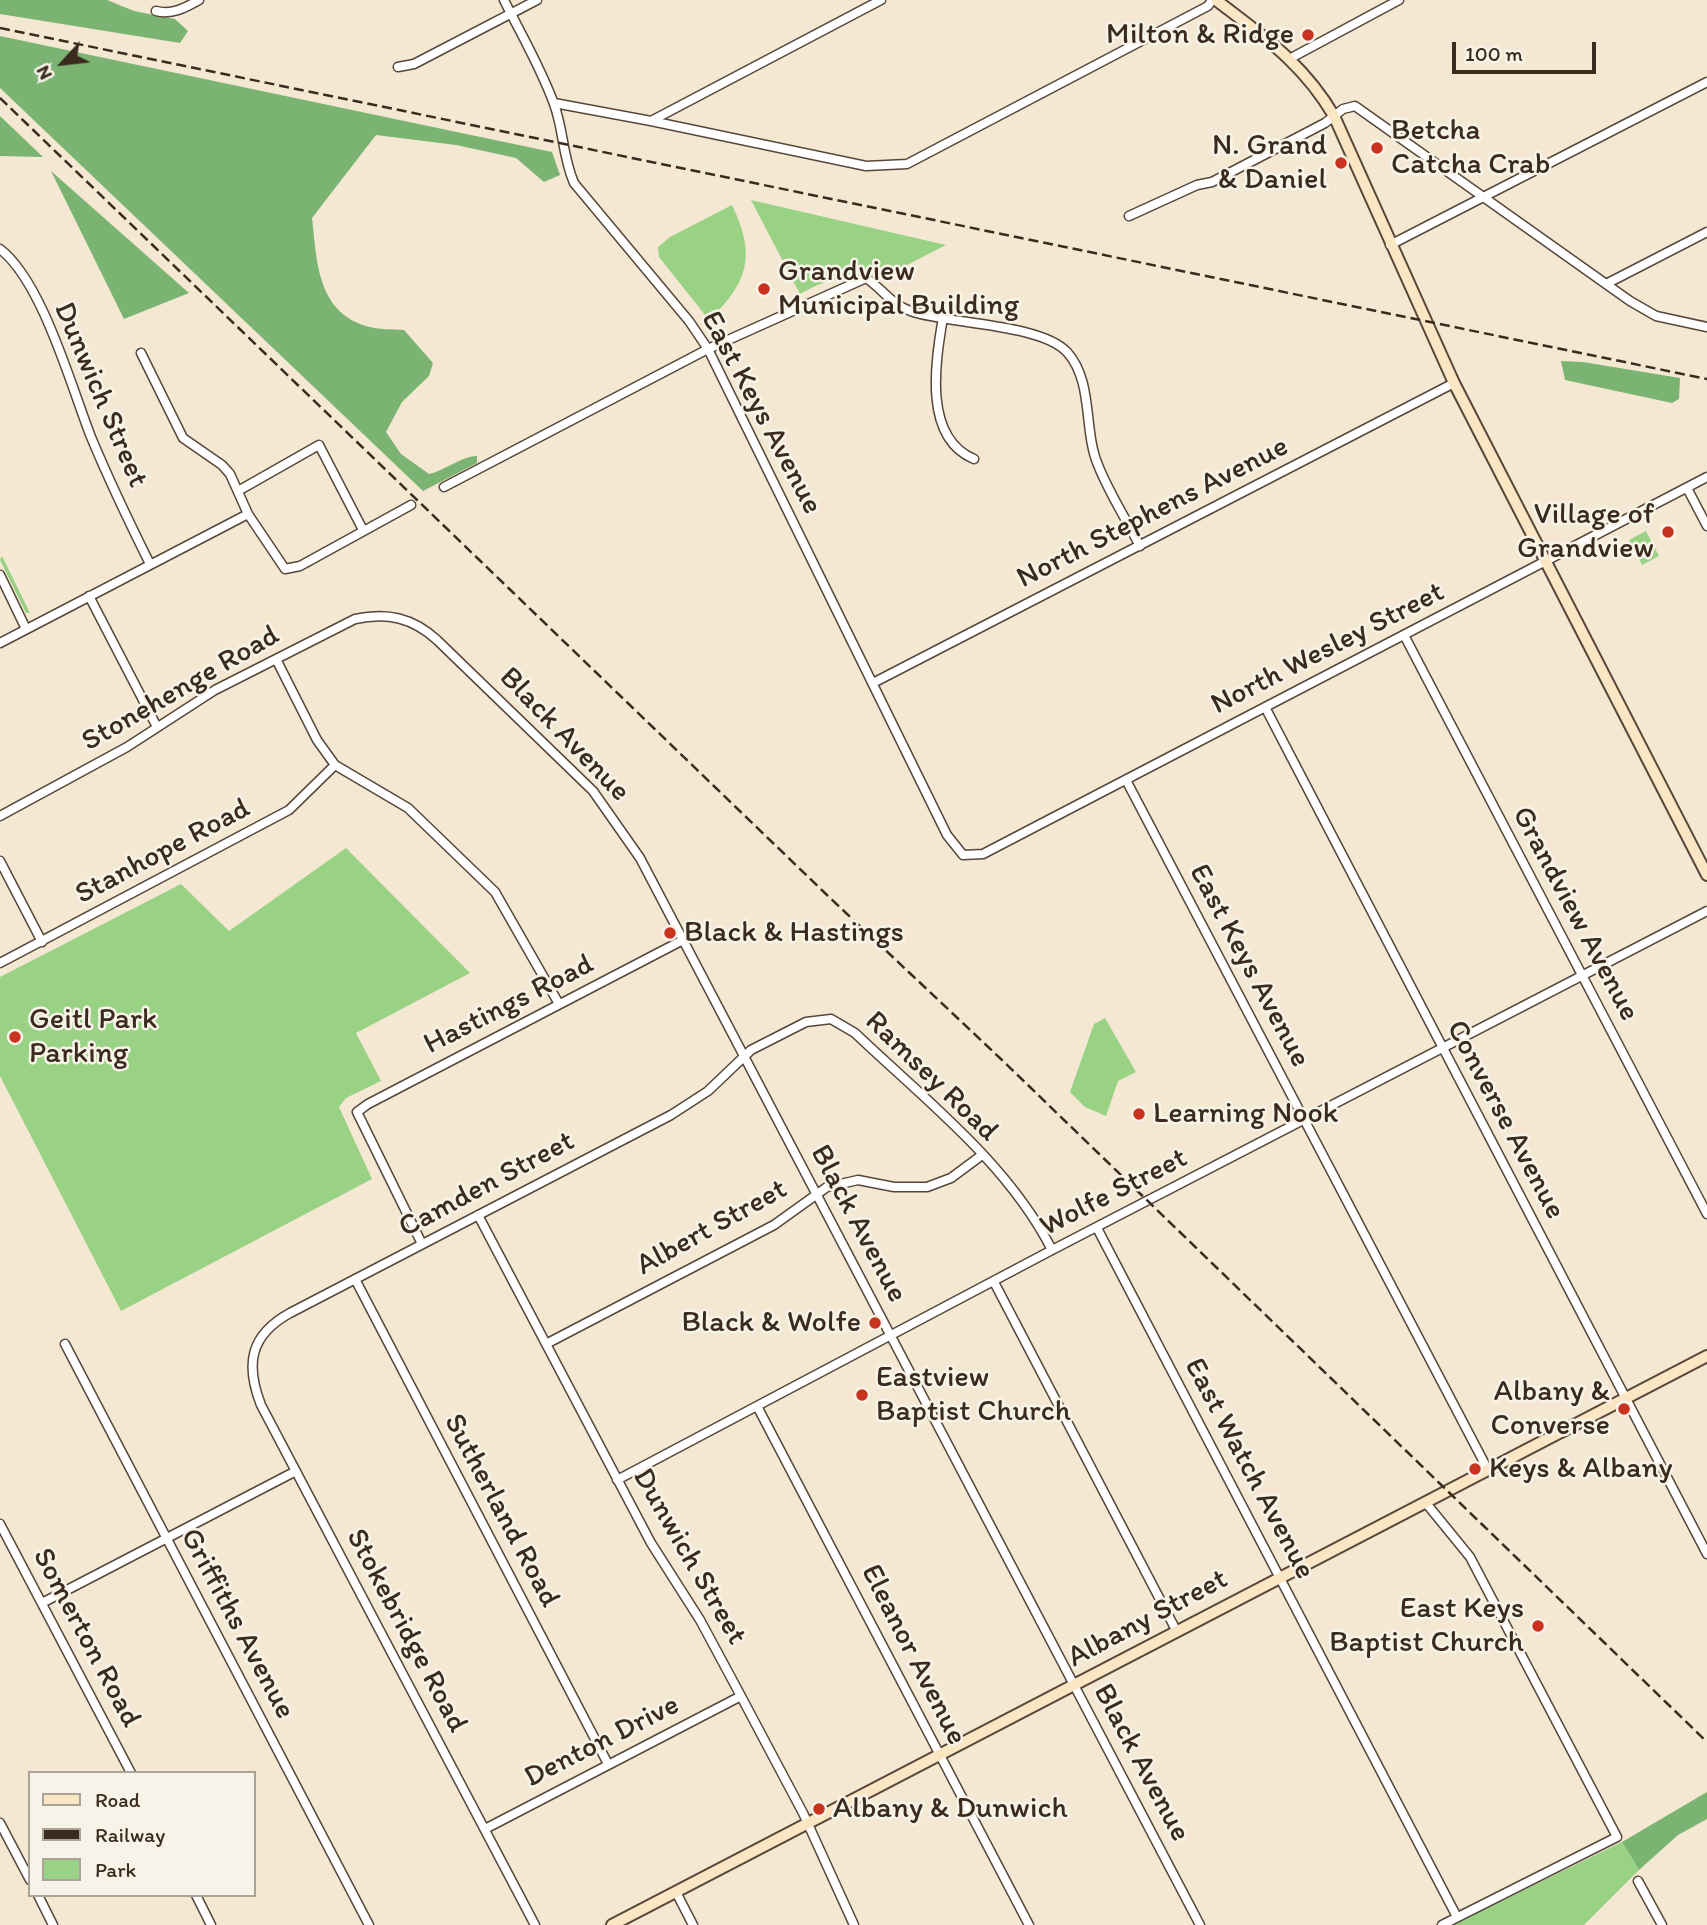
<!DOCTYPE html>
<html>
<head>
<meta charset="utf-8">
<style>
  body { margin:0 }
  #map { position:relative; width:1707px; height:1925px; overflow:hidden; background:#f4e8d3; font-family:Itim,sans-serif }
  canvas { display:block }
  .legend { position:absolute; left:28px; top:1771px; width:228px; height:126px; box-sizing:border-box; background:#f7f3e8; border:2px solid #aca397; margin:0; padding:9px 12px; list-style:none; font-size:21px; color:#3b2a1e }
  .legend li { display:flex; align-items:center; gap:14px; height:35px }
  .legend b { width:35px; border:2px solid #aca397 }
  .north { position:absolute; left:28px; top:28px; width:70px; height:70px; -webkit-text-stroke:5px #f7f3e8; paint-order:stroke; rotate:243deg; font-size:19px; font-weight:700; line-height:28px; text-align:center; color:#3b2a1e }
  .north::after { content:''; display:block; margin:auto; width:24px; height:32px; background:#3b2a1e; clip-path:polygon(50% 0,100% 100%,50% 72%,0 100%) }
  .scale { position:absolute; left:1452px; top:42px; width:144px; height:32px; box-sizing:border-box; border:4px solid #3b2a1e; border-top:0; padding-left:9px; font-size:21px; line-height:24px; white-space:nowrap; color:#3b2a1e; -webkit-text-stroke:5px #f7f3e8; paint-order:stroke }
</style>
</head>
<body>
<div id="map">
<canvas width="1707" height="1925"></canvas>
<ul class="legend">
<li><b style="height:9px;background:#fbe6c4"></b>Road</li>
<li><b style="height:9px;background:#3b2a1e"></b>Railway</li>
<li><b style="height:19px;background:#9ad285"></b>Park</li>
</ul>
<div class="north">N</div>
<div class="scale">100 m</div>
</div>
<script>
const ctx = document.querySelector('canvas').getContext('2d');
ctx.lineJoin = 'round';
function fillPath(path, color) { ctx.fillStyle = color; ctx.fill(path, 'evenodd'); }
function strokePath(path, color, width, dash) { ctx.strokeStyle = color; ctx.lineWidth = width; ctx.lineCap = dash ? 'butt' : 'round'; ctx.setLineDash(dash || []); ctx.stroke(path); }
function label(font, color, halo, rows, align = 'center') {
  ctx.font = font + ' Itim,sans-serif'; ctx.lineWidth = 5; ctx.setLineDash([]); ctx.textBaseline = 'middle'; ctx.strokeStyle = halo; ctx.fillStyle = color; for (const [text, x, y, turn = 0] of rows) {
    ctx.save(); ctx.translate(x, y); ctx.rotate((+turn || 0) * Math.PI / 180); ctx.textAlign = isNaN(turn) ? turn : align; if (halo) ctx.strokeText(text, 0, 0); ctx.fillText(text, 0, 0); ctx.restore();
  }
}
fillPath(new Path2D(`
  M751 200 946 245 878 280 872 275C844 275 824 280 800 294Z
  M732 205C756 255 749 282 709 320L659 257 658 247 670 237Z
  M1646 531 1659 556 1642 565 1629 540Z
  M2 556 30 613H26L0 560Z
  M346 848 470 973 356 1033 381 1081 346 1098 339 1107 372 1179 121 1311 0 1076V977L181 884 229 931Z
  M1105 1018 1136 1072 1118 1081 1106 1116 1085 1107 1070 1092 1094 1024Z
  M1622 1842 1639 1870 1584 1925H1453Z`), '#9ad285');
fillPath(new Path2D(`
  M0 0H107L134 11 175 19 188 31 180 43 0 14Z
  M0 36 552 152 560 175 544 182 516 158 456 145 376 135 312 218C317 261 317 311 366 326 378 330 393 329 404 330L433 363 429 376 402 402 386 432 401 454 429 474C444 471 464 455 477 456V463L423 491 0 88Z
  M0 116 43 157 0 156Z
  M51 171 189 293 124 319Z
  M1561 361 1583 362 1680 378 1679 399 1672 403 1565 380Z
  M1707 1792V1819L1678 1835 1639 1870 1622 1842Z`), '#7bb472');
const street = new Path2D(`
  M504 0C521 34 541 68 554 104 564 131 562 155 574 183L689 321 708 349 947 835 963 855 983 854 1707 477
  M156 11C172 15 185 8 199 0
  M1291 58 1399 0
  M398 67 414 64 537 0
  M554 103 651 121 881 0
  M651 121 866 166 907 164 1208 6 1212 0
  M1129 216 1197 185 1212 182 1325 123 1343 109 1355 106 1630 301 1656 316 1707 327
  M1390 245 1707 82
  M0 249C42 281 71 386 91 437 109 480 129 522 150 564
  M1606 284 1707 232
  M943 317C936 360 922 437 974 459
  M141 353 183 438 222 465 230 474 248 514 285 569 300 566 411 505
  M444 487 708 349 866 278C884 290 891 305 913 312 951 324 1041 324 1067 352 1094 382 1083 430 1098 465 1109 493 1126 519 1140 546
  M1687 488 1707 526
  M238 491 319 445 363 530
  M0 575 26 629
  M89 596 157 727
  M1404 635 1707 1214
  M0 643 248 514
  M276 659 317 740 335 765 408 808 495 892 559 1004
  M873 683 1454 383
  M1265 707 1707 1554
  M1126 780 1488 1470
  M0 816 127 747 215 690 355 619C388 612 413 618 437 640L593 791 640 858 1200 1925
  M0 861 42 942
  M0 963 289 810 335 765
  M478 1215 651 1543 700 1620 735 1685 803 1813 854 1925
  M1097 1228 1457 1917
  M422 1244 357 1112 368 1104 683 940
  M355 1279 608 1764
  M994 1282 1177 1632
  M65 1344 369 1925
  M546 1344 774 1225 827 1187 858 1180 894 1187H927L951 1178 982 1155
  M757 1406 1029 1925
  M617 1480 1052 1250 1707 911
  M1426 1503 1470 1557 1617 1837 1442 1925
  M0 1524 131 1773
  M42 1603 296 1471
  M0 1823 30 1880
  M485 1829 741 1696
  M1638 1881 1662 1925
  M676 1892 693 1925
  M38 1895 53 1925
  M196 1895 211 1925
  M535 1925 261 1405C245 1364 250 1335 290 1313L671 1115 708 1091 751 1050 806 1022 831 1019 855 1033C924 1099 1008 1163 1052 1250`);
const secondary = new Path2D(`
  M1216 0C1264 37 1303 63 1334 116L1454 383 1707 875
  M612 1925 1707 1356`);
strokePath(street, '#574639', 11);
strokePath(secondary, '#574639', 14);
strokePath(street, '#fff', 8);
strokePath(secondary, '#fbe6c4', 10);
strokePath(new Path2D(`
  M0 28 1707 379
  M0 98 828 896 1002 1060 1707 1742`), '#3b2a1e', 2.5, [10, 5]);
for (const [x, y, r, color] of [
  [1308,35,7,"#c8321e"],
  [1377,148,7,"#c8321e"],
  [1341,163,7,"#c8321e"],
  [764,289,7,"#c8321e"],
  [1668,532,7,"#c8321e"],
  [670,933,7,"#c8321e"],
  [15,1037,7,"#c8321e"],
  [1139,1114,7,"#c8321e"],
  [875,1323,7,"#c8321e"],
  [862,1395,7,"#c8321e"],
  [1624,1409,7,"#c8321e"],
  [1475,1469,7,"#c8321e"],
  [1538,1626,7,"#c8321e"],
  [819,1809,7,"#c8321e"]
]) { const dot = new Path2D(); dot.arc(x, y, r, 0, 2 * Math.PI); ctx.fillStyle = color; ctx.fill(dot); strokePath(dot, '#f7f3e8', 2.5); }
label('30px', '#3b2a1e', '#f7f3e8', [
  ["Milton & Ridge",1294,35,"right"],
  ["Betcha",1391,131],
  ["Catcha Crab",1391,165],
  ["N. Grand",1327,146,"right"],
  ["& Daniel",1327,180,"right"],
  ["Grandview",778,272],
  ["Municipal Building",778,306],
  ["Village of",1654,515,"right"],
  ["Grandview",1654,549,"right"],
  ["Black & Hastings",684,933],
  ["Geitl Park",29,1020],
  ["Parking",29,1054],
  ["Learning Nook",1153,1114],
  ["Black & Wolfe",861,1323,"right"],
  ["Eastview",876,1378],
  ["Baptist Church",876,1412],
  ["Albany &",1610,1392,"right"],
  ["Converse",1610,1426,"right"],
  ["Keys & Albany",1489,1469],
  ["East Keys",1524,1609,"right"],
  ["Baptist Church",1524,1643,"right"],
  ["Albany & Dunwich",833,1809]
], 'left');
label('30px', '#3b2a1e', '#f7f3e8', [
  ["Dunwich Street",100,395,67],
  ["East Keys Avenue",761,413,62],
  ["North Stephens Avenue",1153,513,-27],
  ["North Wesley Street",1328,649,-27],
  ["Stonehenge Road",181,689,-30],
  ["Black Avenue",564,735,46],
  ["Stanhope Road",163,852,-28],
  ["Grandview Avenue",1575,914,62],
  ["East Keys Avenue",1249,966,62],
  ["Hastings Road",509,1005,-27],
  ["Ramsey Road",931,1077,44],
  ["Converse Avenue",1505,1120,62],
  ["Camden Street",487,1185,-28],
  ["Wolfe Street",1114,1193,-27],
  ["Black Avenue",858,1224,62],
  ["Albert Street",712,1228,-29],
  ["East Watch Avenue",1249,1469,62],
  ["Sutherland Road",501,1511,62],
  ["Dunwich Street",689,1557,60],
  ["Albany Street",1148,1619,-28],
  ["Griffiths Avenue",237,1624,62],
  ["Stokebridge Road",406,1631,62],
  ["Somerton Road",86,1638,62],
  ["Eleanor Avenue",913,1655,63],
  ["Denton Drive",602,1742,-27],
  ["Black Avenue",1141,1763,62]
]);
</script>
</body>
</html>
